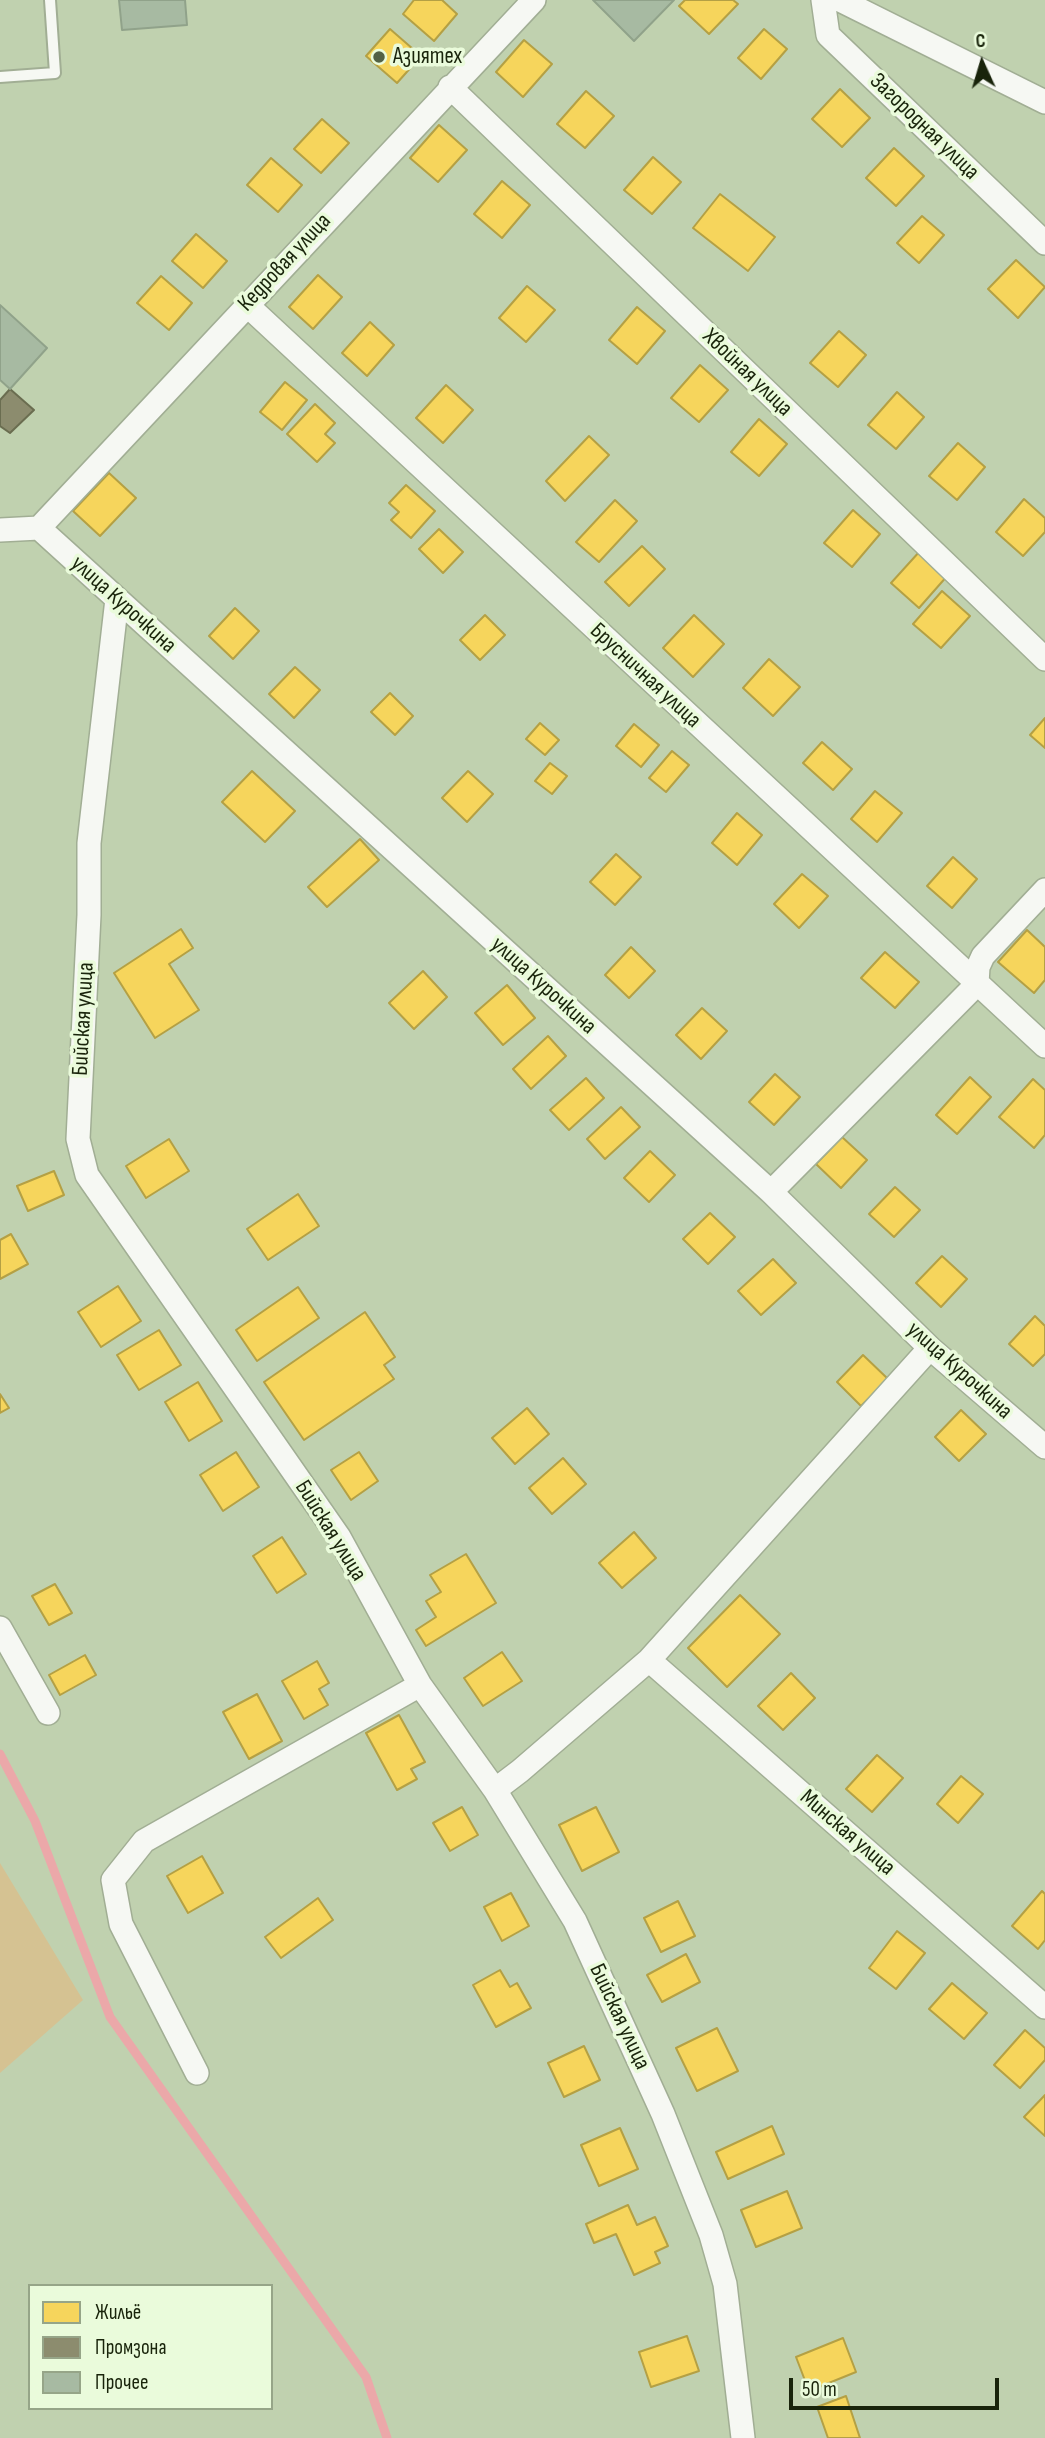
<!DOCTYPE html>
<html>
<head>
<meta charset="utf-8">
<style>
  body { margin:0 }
  #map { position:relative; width:1045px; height:2438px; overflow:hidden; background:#c0d1af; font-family:"Sofia Sans Condensed",sans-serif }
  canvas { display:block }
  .legend { position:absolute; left:28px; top:2284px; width:245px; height:126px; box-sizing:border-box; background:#eafbdb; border:2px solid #96a588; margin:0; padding:9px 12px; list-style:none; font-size:21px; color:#19240b }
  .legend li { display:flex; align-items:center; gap:14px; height:35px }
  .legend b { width:35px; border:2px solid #96a588 }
  .north { position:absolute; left:947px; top:28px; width:70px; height:70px; -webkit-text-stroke:5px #eafbdb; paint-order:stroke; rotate:356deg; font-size:19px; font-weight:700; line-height:28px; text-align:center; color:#19240b }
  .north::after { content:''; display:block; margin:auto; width:24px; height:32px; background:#19240b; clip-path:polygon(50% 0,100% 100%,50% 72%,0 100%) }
  .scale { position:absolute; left:789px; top:2378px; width:210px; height:32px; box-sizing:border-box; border:4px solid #19240b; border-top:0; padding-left:9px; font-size:21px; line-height:24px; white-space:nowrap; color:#19240b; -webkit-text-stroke:5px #eafbdb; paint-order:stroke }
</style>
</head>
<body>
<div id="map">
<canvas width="1045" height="2438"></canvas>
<ul class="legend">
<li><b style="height:19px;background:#f6d55c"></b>Жильё</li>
<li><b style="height:19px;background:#8c8c6e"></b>Промзона</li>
<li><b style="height:19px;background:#a7baa2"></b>Прочее</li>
</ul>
<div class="north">С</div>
<div class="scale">50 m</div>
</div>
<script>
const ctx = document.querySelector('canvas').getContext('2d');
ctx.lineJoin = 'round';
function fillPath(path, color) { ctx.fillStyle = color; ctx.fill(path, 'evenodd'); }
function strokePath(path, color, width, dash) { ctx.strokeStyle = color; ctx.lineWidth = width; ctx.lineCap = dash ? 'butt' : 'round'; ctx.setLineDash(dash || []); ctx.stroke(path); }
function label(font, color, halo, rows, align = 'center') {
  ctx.font = font + ' "Sofia Sans Condensed",sans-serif'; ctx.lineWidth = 7; ctx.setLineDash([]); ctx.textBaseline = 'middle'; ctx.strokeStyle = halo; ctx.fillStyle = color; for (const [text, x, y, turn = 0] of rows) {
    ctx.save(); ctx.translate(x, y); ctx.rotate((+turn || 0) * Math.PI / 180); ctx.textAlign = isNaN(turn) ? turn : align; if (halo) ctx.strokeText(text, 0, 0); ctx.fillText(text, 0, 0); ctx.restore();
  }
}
fillPath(new Path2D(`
  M0 1863 83 2000 0 2073Z`), '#d5c292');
const homes = new Path2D(`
  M414 0H442L457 14 434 41 403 14Z
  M685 0H733L738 4 709 34 679 6Z
  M390 29 421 56 397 83 366 56Z
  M764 29 787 49 761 79 738 58Z
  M524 40 552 64 523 97 496 72Z
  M840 89 870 118 842 147 812 119Z
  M586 91 614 116 585 148 557 124Z
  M322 119 349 143 321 173 294 149Z
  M439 125 467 150 438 182 410 158Z
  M894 148 924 176 896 206 866 178Z
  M653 157 681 182 652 214 624 190Z
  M271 158 302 185 278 212 247 185Z
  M502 181 530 205 502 238 474 214Z
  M720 194 775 237 748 271 693 228Z
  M922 216 944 235 919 263 897 243Z
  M196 234 227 261 203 288 172 261Z
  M1016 260 1045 287 1018 318 988 289Z
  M318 275 342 297 313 329 289 307Z
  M161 276 192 303 169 330 137 303Z
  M527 286 555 310 526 342 499 318Z
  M637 307 665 331 637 364 609 340Z
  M370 322 394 345 367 376 342 353Z
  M839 331 866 355 838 387 810 363Z
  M700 365 728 390 699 422 671 398Z
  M285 382 307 400 282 430 260 412Z
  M446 385 473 410 443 443 416 418Z
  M897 392 924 417 896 449 868 425Z
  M315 404 335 423 325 434 335 443 317 462 287 434Z
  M759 419 787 444 759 476 731 452Z
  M589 436 609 455 565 501 546 481Z
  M958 443 985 467 957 500 929 476Z
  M109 473 136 498 100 536 73 511Z
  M406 485 435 511 411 538 391 520 399 512 389 503Z
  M1024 499 1045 518V532L1023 556 996 532Z
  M615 500 637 521 599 562 576 542Z
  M853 510 880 534 852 567 824 543Z
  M439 529 463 552 443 573 419 549Z
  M642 546 665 569 629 606 605 582Z
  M920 551 948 575 919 608 891 583Z
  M942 591 970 616 941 648 913 624Z
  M235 608 259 631 233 659 209 636Z
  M485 615 505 635 480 660 460 640Z
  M694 615 724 644 693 677 663 648Z
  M769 659 800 687 773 716 743 688Z
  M295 667 320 690 294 718 269 694Z
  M390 693 413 716 395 735 371 712Z
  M1045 718V748L1030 735Z
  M540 723 559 740 545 755 526 739Z
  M634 724 659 745 641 767 616 746Z
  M822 742 852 769 833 790 803 763Z
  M672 751 689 765 666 792 649 778Z
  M550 763 567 776 552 794 535 781Z
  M252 771 295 811 265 842 222 802Z
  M468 771 493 794 467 822 442 798Z
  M875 791 902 813 877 842 851 819Z
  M737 813 762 835 737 865 712 843Z
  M360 839 379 860 327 907 308 887Z
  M616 854 641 877 615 905 590 882Z
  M953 857 977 879 952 908 927 886Z
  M802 874 828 896 799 928 774 904Z
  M181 929 193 948 169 964 199 1010 155 1038 114 973Z
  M1027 930 1045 947V980L1034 993 998 962Z
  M631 947 655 971 629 998 605 975Z
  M885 952 919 982 895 1008 861 978Z
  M423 971 447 997 414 1029 389 1003Z
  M507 985 535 1018 503 1045 475 1013Z
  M702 1008 727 1031 701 1059 676 1035Z
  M548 1036 566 1056 531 1089 513 1069Z
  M775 1074 800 1097 774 1125 749 1102Z
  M970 1077 991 1097 957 1134 936 1115Z
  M586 1078 604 1098 569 1130 550 1110Z
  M1033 1079 1045 1090V1135L1034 1148 999 1117Z
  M621 1107 640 1127 605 1159 587 1139Z
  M842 1137 867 1160 841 1188 816 1164Z
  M169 1139 189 1171 146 1198 126 1166Z
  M650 1151 675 1175 649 1202 624 1178Z
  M54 1171 64 1195 28 1211 17 1186Z
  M895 1187 920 1210 894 1237 869 1214Z
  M298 1194 319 1226 268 1260 247 1229Z
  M710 1213 735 1237 708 1264 683 1239Z
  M11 1234 28 1264 0 1279V1240Z
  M942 1256 967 1279 941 1307 916 1283Z
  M773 1259 796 1283 761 1315 738 1291Z
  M118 1286 141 1321 101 1347 78 1312Z
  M298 1287 319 1318 257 1361 236 1330Z
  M365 1312 395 1357 384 1365 394 1379 304 1440 264 1382Z
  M1035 1316 1045 1326V1354L1033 1366 1009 1344Z
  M159 1330 181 1365 139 1390 117 1355Z
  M863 1355 888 1379 861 1406 837 1382Z
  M198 1382 222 1421 189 1441 165 1402Z
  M0 1394 9 1408 0 1413Z
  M527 1408 549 1434 515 1464 492 1438Z
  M961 1410 986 1434 959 1461 935 1437Z
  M236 1452 259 1487 223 1511 200 1475Z
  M359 1452 378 1481 351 1500 331 1470Z
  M563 1458 586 1484 552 1514 529 1488Z
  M634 1532 656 1558 622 1588 599 1563Z
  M282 1537 306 1574 277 1593 253 1556Z
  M466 1554 496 1603 426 1646 416 1630 436 1617 426 1601 441 1592 430 1575Z
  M55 1584 72 1613 49 1625 32 1596Z
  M740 1595 780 1634 727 1687 688 1648Z
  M502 1652 522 1681 483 1706 464 1678Z
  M85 1655 96 1675 60 1695 49 1675Z
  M317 1661 329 1683 319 1689 328 1705 304 1719 282 1681Z
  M791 1673 815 1698 783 1730 758 1706Z
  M257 1694 282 1741 249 1759 223 1712Z
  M399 1715 425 1762 411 1769 417 1779 397 1790 366 1733Z
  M877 1755 903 1778 872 1812 846 1789Z
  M961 1776 983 1794 958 1823 937 1804Z
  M462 1807 478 1835 450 1851 433 1823Z
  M596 1807 619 1852 582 1871 559 1825Z
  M202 1856 223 1893 188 1913 167 1876Z
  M1042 1891 1045 1894V1940L1038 1949 1012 1926Z
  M511 1893 529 1926 502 1941 484 1907Z
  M318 1898 333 1920 281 1958 265 1937Z
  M678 1901 695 1936 661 1952 644 1918Z
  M897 1931 925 1953 896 1989 869 1968Z
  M686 1954 700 1982 662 2002 647 1975Z
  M500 1970 510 1987 517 1983 531 2008 496 2027 473 1985Z
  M952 1983 987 2013 964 2039 929 2009Z
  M717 2028 738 2071 697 2091 676 2048Z
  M1025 2030 1045 2048V2060L1020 2088 994 2065Z
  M584 2046 600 2080 564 2097 548 2063Z
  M1045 2095V2136L1024 2117Z
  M772 2126 784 2154 728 2179 716 2152Z
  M620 2128 638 2169 599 2186 581 2145Z
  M787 2191 802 2228 756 2247 741 2210Z
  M628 2205 637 2225 655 2217 668 2246 655 2252 660 2263 634 2275 616 2234 594 2243 586 2224Z
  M687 2336 699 2371 651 2387 639 2352Z
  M843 2338 856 2372 809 2391 796 2357Z
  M846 2396 860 2438H828L817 2407Z`);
fillPath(homes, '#f6d55c');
strokePath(homes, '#b4a044', 2);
const industry = new Path2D(`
  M10 389 34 410 10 433 0 426V400Z`);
fillPath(industry, '#8c8c6e');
strokePath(industry, '#6a6d50', 2);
strokePath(new Path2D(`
  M0 1754 35 1821 110 2017 366 2377 387 2438`), '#eba8a9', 9);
const building = new Path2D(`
  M119 0H185L187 25 122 30Z
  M593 0H674L634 41Z
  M0 305 47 348 10 389 0 380Z`);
fillPath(building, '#a7baa2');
strokePath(building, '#90a28a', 2);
const service = new Path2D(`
  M0 77 55 73 50 0`);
const minor = new Path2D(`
  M823 0 828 35 1045 243
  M840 0 1045 102
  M450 87 1045 659
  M247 305 1045 1046
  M39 528 771 1192 930 1348 1045 1447
  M39 528 534 0
  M0 530 39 528
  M117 599 89 843V915L78 1139 87 1175 339 1537 420 1685 495 1790 575 1921 663 2114 711 2235 725 2284 743 2438
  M771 1192 977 984 978 967 983 956 1045 890
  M0 1628 48 1713
  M649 1660 1045 2007
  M495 1790 520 1771 649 1660 930 1348
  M197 2073 121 1924 113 1880 144 1841 420 1685`);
strokePath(service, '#a1ae94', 14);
strokePath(minor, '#a1ae94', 26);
strokePath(service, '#f6f8f3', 10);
strokePath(minor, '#f6f8f3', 23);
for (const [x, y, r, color] of [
  [379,57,7,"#536144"]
]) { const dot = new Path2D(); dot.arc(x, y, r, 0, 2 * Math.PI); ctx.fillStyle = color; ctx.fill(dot); strokePath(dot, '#eafbdb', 2.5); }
label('23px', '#19240b', '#eafbdb', [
  ["Азиятех",393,57]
], 'left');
label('23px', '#19240b', '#eafbdb', [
  ["Загородная улица",924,127,44],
  ["Кедровая улица",285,263,-47],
  ["Хвойная улица",747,373,44],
  ["улица Курочкина",123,605,42],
  ["Брусничная улица",645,676,43],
  ["улица Курочкина",543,986,42],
  ["Бийская улица",84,1019,-87],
  ["улица Курочкина",959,1371,42],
  ["Бийская улица",330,1531,58],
  ["Минская улица",847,1833,41],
  ["Бийская улица",619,2017,65]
]);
</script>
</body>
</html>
